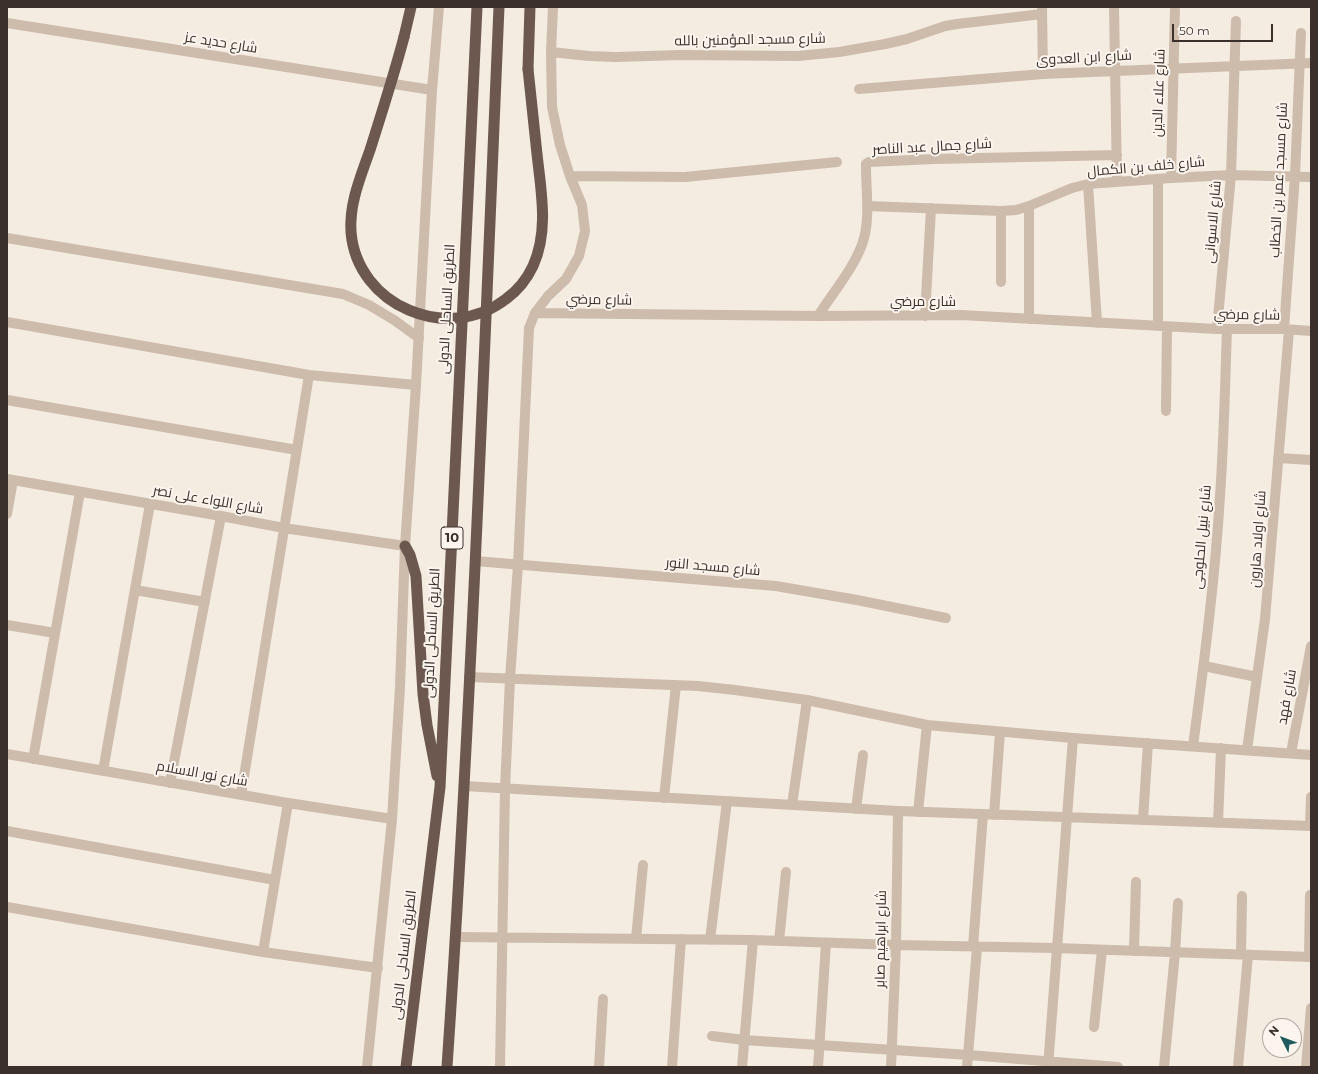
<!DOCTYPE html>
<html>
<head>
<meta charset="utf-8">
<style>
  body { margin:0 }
  #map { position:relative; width:1318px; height:1074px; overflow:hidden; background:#f4ebe1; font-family:Montserrat,sans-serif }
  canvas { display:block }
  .frame { position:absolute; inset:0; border:8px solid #3b302b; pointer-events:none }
  .north { position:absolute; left:1262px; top:1018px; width:40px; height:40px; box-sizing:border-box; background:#fbf5ee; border:1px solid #aea6a0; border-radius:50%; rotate:312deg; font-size:11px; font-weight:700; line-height:16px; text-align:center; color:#3b302b }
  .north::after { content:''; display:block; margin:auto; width:14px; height:18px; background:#1f5a5e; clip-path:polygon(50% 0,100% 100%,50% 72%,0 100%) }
  .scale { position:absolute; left:1172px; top:24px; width:101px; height:18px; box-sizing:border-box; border:2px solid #3b302b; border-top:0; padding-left:5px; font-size:12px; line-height:14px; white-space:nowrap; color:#3b302b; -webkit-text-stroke:3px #fbf5ee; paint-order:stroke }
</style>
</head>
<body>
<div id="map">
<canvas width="1318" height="1074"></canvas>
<div class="frame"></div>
<div class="north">N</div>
<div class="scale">50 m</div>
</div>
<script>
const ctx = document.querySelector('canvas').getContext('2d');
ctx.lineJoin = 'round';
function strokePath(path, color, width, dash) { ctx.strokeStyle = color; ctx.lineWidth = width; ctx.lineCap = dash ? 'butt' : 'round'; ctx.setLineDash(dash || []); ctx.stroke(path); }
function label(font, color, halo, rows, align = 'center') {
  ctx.font = font + ' Montserrat,Cairo,sans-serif'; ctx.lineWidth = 4; ctx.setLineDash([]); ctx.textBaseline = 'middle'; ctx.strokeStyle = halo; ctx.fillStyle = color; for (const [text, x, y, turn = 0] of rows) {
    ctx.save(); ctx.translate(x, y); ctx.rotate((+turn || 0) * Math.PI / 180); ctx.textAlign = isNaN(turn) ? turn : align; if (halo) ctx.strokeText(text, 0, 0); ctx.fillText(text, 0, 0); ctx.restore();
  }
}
strokePath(new Path2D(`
  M1114 7 1117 181
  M1042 8 1043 74
  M7 23 432 90
  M551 52 589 56 616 57 680 55 798 56 839 52 885 44 907 39 945 26 957 24 1042 14
  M859 89 1043 74 1311 63
  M570 176 685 177 837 162
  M1171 178 1175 8
  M1158 179V326
  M1088 184 1097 323
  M867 206 1001 211 1016 210 1029 206 1072 188 1088 184 1171 178 1231 175 1311 177
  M7 238 343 294 369 305 394 320 419 338
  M1001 282V211
  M535 313 818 316 961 315 1217 329H1284L1311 331
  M818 316C832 294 858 263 864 238 870 216 866 190 866 167V164L869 162 934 159 1117 155
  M925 316 931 208
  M1029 319V206
  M7 322 309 375 416 385
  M1217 329 1231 175 1236 21
  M1284 329 1295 176 1301 33
  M7 400 297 450
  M1166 411 1167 327
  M1278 458 1311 460
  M7 479 221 516 284 528 405 546
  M7 514 13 480
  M475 561 776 586 857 600 946 618
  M135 590 205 602
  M7 625 55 633
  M1204 666 1257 677
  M469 677 698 686 735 690 807 700 927 725 1073 738 1311 755
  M1193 746C1204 663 1215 580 1220 496 1224 440 1225 385 1227 329
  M1247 750 1265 619 1289 330
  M1291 753 1311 646
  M7 754 288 803 392 819
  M33 759 80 492
  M103 771 150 504
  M170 783 221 516
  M464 786 898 811 1311 826
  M241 795 309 375
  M664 798 676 685
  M792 805 807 700
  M856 809 863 755
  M918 812 927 725
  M994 815 1000 732
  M1143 820 1148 743
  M1218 823 1221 748
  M1310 826 1311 797
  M7 831 275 880
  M7 907 263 952 378 968
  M456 937 753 940 896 945 1056 948 1311 957
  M636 939 643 865
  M710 940 727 801
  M779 941 786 872
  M973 947 983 814
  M1134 951 1136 882
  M263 952 288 803
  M1241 954 1242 896
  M1309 957 1310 895
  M1094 1027 1102 950
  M712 1036 744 1040 969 1055 1118 1067
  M500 1067 505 789 510 679 518 565 529 328 535 313 548 296 566 279 579 256 585 231 582 205 570 176 560 145 552 107 551 52 553 7
  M599 1067 603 999
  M672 1067 681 939
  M742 1067 753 940
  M818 1067 826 943
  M891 1067 896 945 898 811
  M967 1067 977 948
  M1048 1067 1073 738
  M1164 1067 1175 953 1178 903
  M1238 1067 1248 955
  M1306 1067 1311 1008`), '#cdbbac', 10);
strokePath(new Path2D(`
  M367 1067 392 819 400 687 405 546 416 385 432 90 439 7`), '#cdbbac', 10);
strokePath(new Path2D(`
  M404 37 411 7
  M528 69 530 7
  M405 546 410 555 416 576 423 694 427 725 437 776
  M406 1067 440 787 477 7
  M447 1067C471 714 484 360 499 7`), '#6c584f', 11);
strokePath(new Path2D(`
  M404 37C394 75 382 112 370 150 361 176 349 203 351 232 357 306 448 344 506 299 517 291 527 279 533 266 549 231 541 191 537 154 534 126 531 97 528 69`), '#6c584f', 11);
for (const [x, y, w] of [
  [452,538,22]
]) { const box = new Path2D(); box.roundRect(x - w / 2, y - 11, w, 22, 3); ctx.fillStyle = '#fbf5ee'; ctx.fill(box); strokePath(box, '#3b302b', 1); }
label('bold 13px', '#3b302b', null, [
  ["10",452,538]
]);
label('14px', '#3b302b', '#fbf5ee', [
  ["شارع مسجد المؤمنين بالله",750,40,-1],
  ["شارع حديد عز",221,43,9],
  ["شارع ابن العدوى",1084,58,-3],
  ["شارع علاء الدين",1159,93,-88],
  ["شارع جمال عبد الناصر",932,147,-3],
  ["شارع خلف بن الكمال",1146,167,-5],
  ["شارع مسجد عمر بن الخطاب",1279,180,-87],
  ["شارع الاسوانى",1213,222,-85],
  ["شارع مرضي",599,300,1],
  ["شارع مرضي",923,302],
  ["الطريق الساحلى الدولى",447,309,-87],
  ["شارع مرضي",1247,315,1],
  ["شارع اللواء على نصر",208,500,10],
  ["شارع نبيل الحلوجى",1202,537,-85],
  ["شارع اولاد هارون",1258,539,-86],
  ["شارع مسجد النور",713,567,5],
  ["الطريق الساحلى الدولى",432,633,-87],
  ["شارع فهد",1287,697,-80],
  ["شارع نور الاسلام",202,774,10],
  ["شارع ابراهيم صابر",881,939,-89],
  ["الطريق الساحلى الدولى",404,955,-83]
]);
</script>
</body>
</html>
